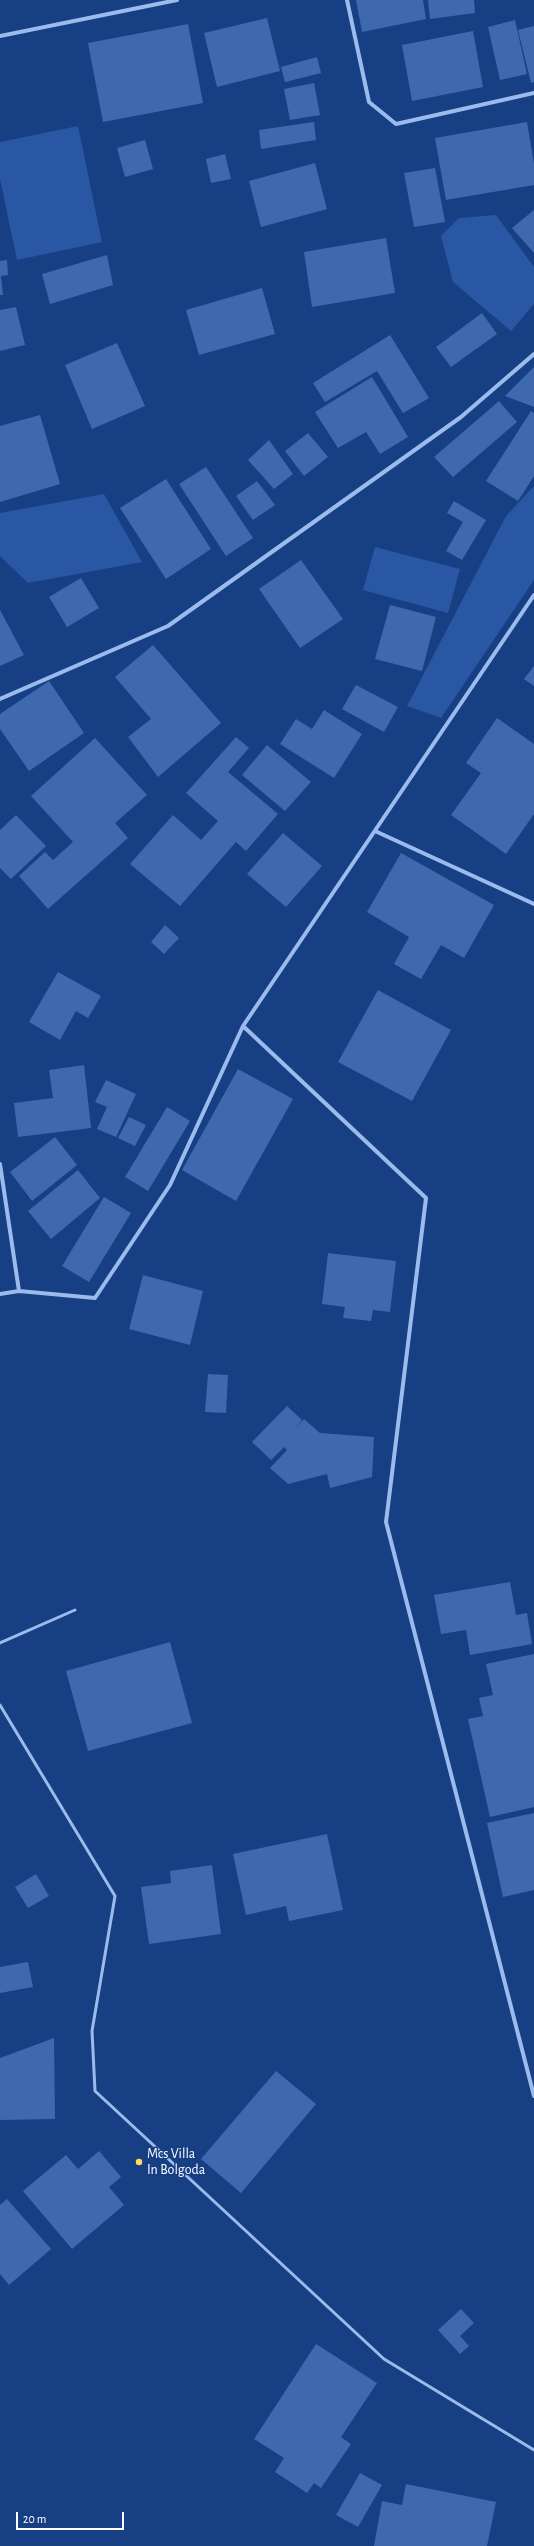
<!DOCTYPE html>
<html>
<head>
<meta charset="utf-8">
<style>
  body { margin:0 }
  #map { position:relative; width:534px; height:2546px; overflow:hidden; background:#173f84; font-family:"Alegreya Sans",sans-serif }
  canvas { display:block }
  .scale { position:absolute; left:16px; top:2512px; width:108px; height:18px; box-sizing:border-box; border:2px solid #fff; border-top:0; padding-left:5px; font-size:12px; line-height:14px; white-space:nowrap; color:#fff; -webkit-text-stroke:3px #173f84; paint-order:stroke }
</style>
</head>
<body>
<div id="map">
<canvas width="534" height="2546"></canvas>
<div class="scale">20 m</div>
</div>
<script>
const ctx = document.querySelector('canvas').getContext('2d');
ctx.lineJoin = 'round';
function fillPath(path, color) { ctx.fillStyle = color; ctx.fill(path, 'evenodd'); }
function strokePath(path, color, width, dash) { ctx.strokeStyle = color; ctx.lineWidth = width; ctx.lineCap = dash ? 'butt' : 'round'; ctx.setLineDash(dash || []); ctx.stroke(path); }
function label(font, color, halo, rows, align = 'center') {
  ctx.font = font + ' "Alegreya Sans",sans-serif'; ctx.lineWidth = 3; ctx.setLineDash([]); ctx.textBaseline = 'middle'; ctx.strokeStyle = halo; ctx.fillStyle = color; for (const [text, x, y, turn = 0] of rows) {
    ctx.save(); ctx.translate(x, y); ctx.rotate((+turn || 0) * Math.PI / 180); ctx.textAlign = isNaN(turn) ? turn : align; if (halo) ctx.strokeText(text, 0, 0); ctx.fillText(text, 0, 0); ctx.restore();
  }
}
fillPath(new Path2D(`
  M78 126 102 242 17 260 0 179V142Z
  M496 215 534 267V304L511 331 453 282 441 236 459 218Z
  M534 486V580L441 718 407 706 506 516Z
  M104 494 142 562 28 583 0 556V513Z
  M375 547 460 569 448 613 363 590Z`), '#2a57a3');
fillPath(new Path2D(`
  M356 0H423L426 19 362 32Z
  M428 0H474L475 13 430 19Z
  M267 18 280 71 217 87 204 33Z
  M515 20 527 74 500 80 488 27Z
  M188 24 203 103 103 122 88 43Z
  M534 26V82L531 83 518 30Z
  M473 31 483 87 412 101 402 45Z
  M317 57 321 73 285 82 281 67Z
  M314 83 320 115 290 120 284 89Z
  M314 122 316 140 261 149 259 130Z
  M527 122 534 164V185L446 200 435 138Z
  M145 140 153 169 125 177 117 148Z
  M225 154 231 179 211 183 206 159Z
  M315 163 327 209 261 227 249 181Z
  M435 168 445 222 414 227 404 173Z
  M534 210V253L512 228Z
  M386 238 395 293 312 307 304 252Z
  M107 255 113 285 50 304 42 274Z
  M7 260 8 275 1 276 3 295H0V261Z
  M262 288 275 334 199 355 186 310Z
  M16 307 25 345 0 351V310Z
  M482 313 497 334 451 367 436 347Z
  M390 335 429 398 403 413 377 371 325 402 313 383Z
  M117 343 145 406 92 429 65 365Z
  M534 367V407L505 396Z
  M372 377 408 437 380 454 366 432 338 448 315 412Z
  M499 401 517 422 453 477 434 457Z
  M531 411 534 413V476L518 501 486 481Z
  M40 415 60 484 0 502V426Z
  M308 433 328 457 304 476 285 451Z
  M269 440 293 474 274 489 248 460Z
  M206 467 253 538 226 556 179 484Z
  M166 479 211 549 166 579 120 508Z
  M257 481 275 505 253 520 236 496Z
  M454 501 486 520 462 560 446 551 463 522 447 513Z
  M301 560 343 619 300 648 259 589Z
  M81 578 99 608 67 627 49 597Z
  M390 605 436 617 422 671 375 659Z
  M0 610 24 655 0 666Z
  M153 645 221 723 158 777 128 737 151 719 115 677Z
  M534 666V686L524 679Z
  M49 681 84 733 29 771 0 729V714Z
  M356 685 398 707 384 732 342 709Z
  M324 710 362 734 334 778 280 744 296 719 312 729Z
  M497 718 534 744V814L506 854 451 815 481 773 466 763Z
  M236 737 249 748 228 772 278 814 246 851 236 842 180 906 130 864 173 815 201 840 218 821 186 793Z
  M95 738 147 795 115 823 128 838 48 909 19 876 45 852 53 860 73 842 31 796Z
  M267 745 311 782 285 811 242 775Z
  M16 815 46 846 11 879 0 868V830Z
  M283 833 322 866 286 907 247 874Z
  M401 853 494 905 464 958 441 945 421 979 394 964 409 937 367 912Z
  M165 925 179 938 164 954 151 942Z
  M58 972 101 996 88 1018 76 1011 60 1040 29 1022Z
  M378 990 451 1030 412 1101 338 1062Z
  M84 1065 91 1128 18 1137 14 1103 53 1098 49 1070Z
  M238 1069 293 1099 236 1201 182 1170Z
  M106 1080 136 1094 116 1137 97 1129 107 1107 95 1102Z
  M167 1107 190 1121 148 1191 125 1177Z
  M129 1117 146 1125 135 1146 118 1138Z
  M55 1137 77 1165 32 1201 10 1172Z
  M78 1170 100 1198 51 1239 28 1211Z
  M104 1197 131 1213 89 1282 62 1266Z
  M328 1253 396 1261 390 1312 373 1310 371 1321 343 1318 345 1307 322 1304Z
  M143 1275 203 1291 190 1345 129 1329Z
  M208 1374 228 1375 226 1413 205 1412Z
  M287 1406 302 1420 295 1429 304 1419 320 1433 374 1437 372 1477 330 1488 327 1474 288 1484 270 1468 287 1450 284 1447 271 1460 252 1442Z
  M510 1582 516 1615 527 1613 532 1644 470 1655 466 1630 441 1634 434 1595Z
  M170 1642 192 1723 88 1751 66 1671Z
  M534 1654V1807L490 1817 468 1719 483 1716 479 1698 493 1695 486 1664Z
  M534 1813V1890L503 1897 487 1823Z
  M327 1834 343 1910 289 1921 286 1906 246 1915 233 1854Z
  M212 1865 221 1934 149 1944 141 1887 171 1883 170 1871Z
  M36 1874 49 1896 28 1908 15 1887Z
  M28 1962 33 1987 0 1993V1967Z
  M54 2038 55 2119 0 2120V2058Z
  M276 2071 316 2104 241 2193 201 2159Z
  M99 2151 121 2177 109 2187 124 2205 72 2249 23 2191 66 2155 78 2169Z
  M7 2199 51 2249 9 2285 0 2274V2205Z
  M461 2309 474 2323 460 2336 469 2346 460 2354 438 2330Z
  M316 2344 377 2383 341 2437 351 2444 321 2488 314 2483 307 2493 275 2472 284 2458 254 2439Z
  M360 2473 382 2485 358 2527 336 2515Z
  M406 2484 496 2502 487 2546H374L382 2501 402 2505Z`), '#3f69ae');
strokePath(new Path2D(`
  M0 1643 75 1610
  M0 1705 115 1896 92 2031 95 2091 384 2359 534 2450`), '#9cbbed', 3);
strokePath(new Path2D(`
  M347 0 369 102 396 124 534 93
  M0 36 177 0
  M534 595 243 1026 426 1198 386 1522 534 2096
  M0 699 168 626 461 417 534 354
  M375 831 534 904
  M0 1164 19 1291 0 1294
  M19 1291 95 1298 170 1185 243 1026`), '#9cbbed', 4);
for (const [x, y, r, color] of [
  [139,2162,4,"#ffdb58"]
]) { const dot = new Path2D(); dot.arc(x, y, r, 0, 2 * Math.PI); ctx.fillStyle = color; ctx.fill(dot); strokePath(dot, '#173f84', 1.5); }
label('14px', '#fff', '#173f84', [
  ["Mcs Villa",147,2154],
  ["In Bolgoda",147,2170]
], 'left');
</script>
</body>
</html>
